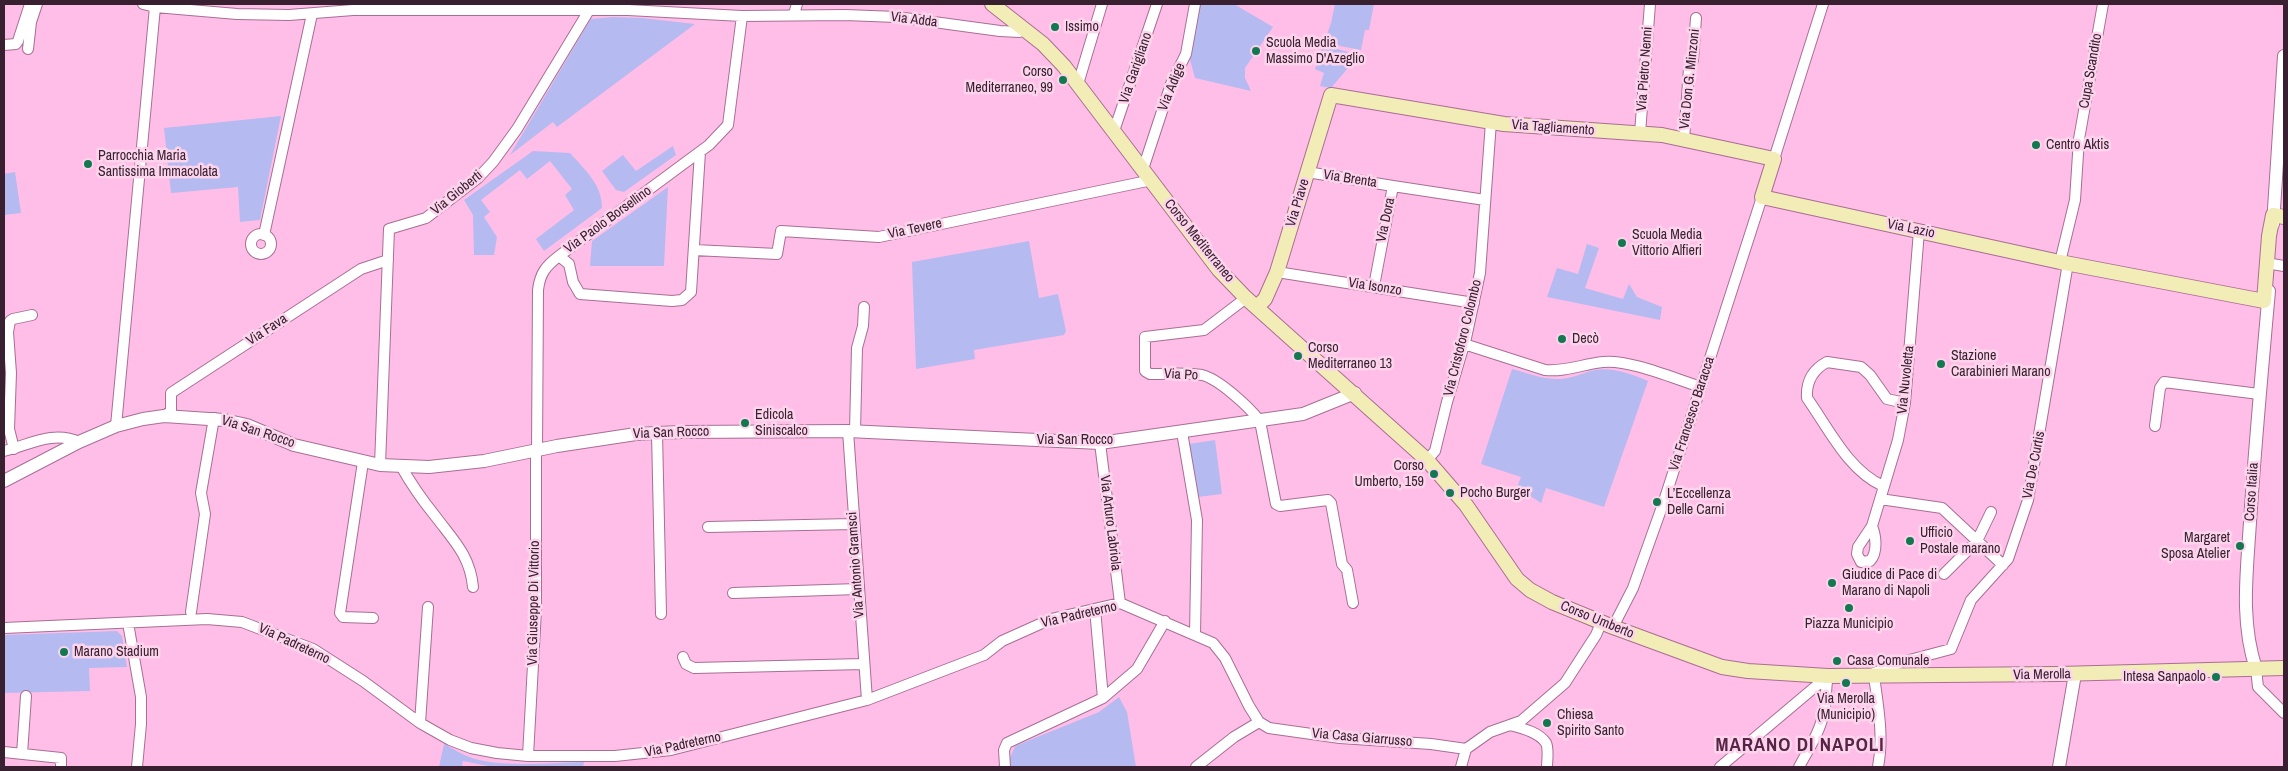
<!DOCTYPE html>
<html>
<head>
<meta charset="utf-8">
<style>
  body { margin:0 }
  #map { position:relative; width:2288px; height:771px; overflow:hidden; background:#ffbee8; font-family:"Archivo Narrow",sans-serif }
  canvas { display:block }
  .frame { position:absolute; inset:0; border:5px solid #382030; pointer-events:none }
</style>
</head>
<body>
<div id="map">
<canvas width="2288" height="771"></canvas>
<div class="frame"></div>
</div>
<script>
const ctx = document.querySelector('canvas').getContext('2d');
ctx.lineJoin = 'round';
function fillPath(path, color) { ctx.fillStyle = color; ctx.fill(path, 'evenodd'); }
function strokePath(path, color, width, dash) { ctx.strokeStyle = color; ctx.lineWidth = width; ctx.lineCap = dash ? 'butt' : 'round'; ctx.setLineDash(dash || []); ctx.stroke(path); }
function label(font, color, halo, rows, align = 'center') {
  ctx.font = font + ' "Archivo Narrow",sans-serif'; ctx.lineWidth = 5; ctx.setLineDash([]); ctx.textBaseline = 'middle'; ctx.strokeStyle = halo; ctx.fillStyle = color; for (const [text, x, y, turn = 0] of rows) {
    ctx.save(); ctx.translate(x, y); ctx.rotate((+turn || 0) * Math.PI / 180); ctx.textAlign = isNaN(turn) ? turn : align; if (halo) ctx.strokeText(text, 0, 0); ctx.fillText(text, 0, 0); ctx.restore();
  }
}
fillPath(new Path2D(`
  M1200 4H1234L1273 27 1245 68V78L1251 91 1195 78 1189 56Z
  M1335 4H1374L1369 30H1365L1361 50 1324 43 1331 23Z
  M613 17 642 18 695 24 557 127 553 122 510 155 589 22 591 19Z
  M1323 45 1359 55 1331 88 1320 86 1324 73 1315 69Z
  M281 116 260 220 240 222 238 187 171 193 164 128Z
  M673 146 676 155 624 192 616 190 602 171 623 155 636 171Z
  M533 151 570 153C585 170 602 184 602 208L544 251 536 239 574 210 565 195 572 189 550 161 527 179 520 170 481 200 490 212 484 217 497 237 494 255H474L473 215 464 200Z
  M15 172 21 213 4 215V174Z
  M668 187 664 266H590L592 241Z
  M1029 241 1039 298 1058 294 1066 331 1064 335 974 350 975 359 916 369 912 262Z
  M1587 244 1599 248 1585 288 1623 299 1629 284 1637 297 1662 307 1660 320 1547 297 1557 268 1578 274Z
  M1512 369C1527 373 1542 379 1558 379 1571 379 1582 373 1595 370 1613 367 1632 374 1648 381L1604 507 1546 488 1541 503 1517 487 1521 477 1481 464Z
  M1215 440 1222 494 1198 497 1189 444Z
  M117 631 122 636 127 667 89 668 90 691 4 693V635Z
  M1119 697 1127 712 1136 767H1011L1010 758 1015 746 1099 712Z
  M444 744C455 750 466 757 479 760 512 767 550 763 584 762L583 767H493L463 761 462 767H439Z`), '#b5baf1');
const minor = new Path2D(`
  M143 4 155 7 237 14 289 15 353 10H628L742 16 845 15 897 17 1000 31 1019 32 1025 29
  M794 14 797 4
  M4 45 16 44 18 41 30 4
  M28 49 31 22 37 4
  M1078 84 1102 4
  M1114 131 1157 4
  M1640 133 1650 4
  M1684 140 1689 68 1693 60 1696 18
  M1774 159 1823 4
  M1143 169 1171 84 1186 54 1195 4
  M1307 172 1393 186
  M251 244a10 10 0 1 1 20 0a10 10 0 1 1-20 0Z
  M264 235 312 14
  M694 250 777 254 781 231 879 237 1152 180
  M559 256 569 264 573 282 580 294 672 301 682 300 691 292 700 152
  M2060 262 2075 200 2079 139 2103 4
  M2272 264 2284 266
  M1277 272 1474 303
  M1374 286 1393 186 1485 200
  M1246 298 1204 330 1145 337V371L1150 374C1167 374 1185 372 1202 375 1219 379 1249 407 1260 421L1276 504 1280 506 1328 500 1331 503 1342 564 1347 570 1353 603
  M1464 344 1545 370C1566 372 1583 364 1603 362 1629 359 1675 379 1701 387
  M164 416 171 411V393L361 269 388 260
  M116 426 155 7
  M2155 426 2160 388 2164 382 2259 394
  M848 431 867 700
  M855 431 857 348 863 326 864 307
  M1182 432 1197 520 1195 635
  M657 433 661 614
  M1100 443 1120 603
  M14 449 9 429 11 373 8 332 10 321 13 319 32 315
  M4 451C29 445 53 430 79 442
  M537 451 538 290C540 273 546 266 559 256L709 145 728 125 742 16
  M1427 460 1435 451 1447 402 1466 338 1480 273 1491 122
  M363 462 340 613 343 617 373 618
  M380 465 389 229 426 218 478 178 493 162 517 129 588 12
  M401 466C411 484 423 501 436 517 454 541 470 556 473 587
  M1883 486C1848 470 1829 429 1807 398 1806 382 1812 370 1827 362L1861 367 1870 375 1887 399 1905 403
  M1880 499 1942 508 2003 565
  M1872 526C1876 536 1878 552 1870 561L1861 562 1857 554 1858 547 1872 526 1898 440 1905 403 1919 231
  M708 527 853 524
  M1944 574 1977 541 1991 512
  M733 593 858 589
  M1095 609 1103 698
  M191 612 205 514 201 493 214 418
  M128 623 141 697V724L137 767
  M1613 627 1633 588 1663 504 1762 197
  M4 628 207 619 242 622 313 649 363 681 420 723 450 740 471 748 497 753 528 756H615L671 750 867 700 984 655 1002 641 1051 619 1120 603 1213 643 1225 658 1249 706 1259 722 1269 728 1340 738 1431 744 1466 749
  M683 657 686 664 694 668 863 664
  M2256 669 2258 687 2284 713
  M1874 673 1902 662 1951 649 1971 600 2008 559 2028 500 2068 263
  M1874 676C1878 706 1884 737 1878 767
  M420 723 428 607
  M1510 725C1521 728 1539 732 1546 743 1549 749 1547 761 1547 767
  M4 752 61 758V767
  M22 754 26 696
  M528 756 536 610V451
  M1005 767 1004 750 1007 743 1103 698 1137 669 1165 621
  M1196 767 1234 737 1259 722
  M1461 767 1466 749 1490 732 1521 721 1565 683 1596 635 1601 623
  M1720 767 1828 676
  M1799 767C1808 750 1820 732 1824 712 1827 700 1825 689 1828 676`);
const tertiary = new Path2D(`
  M2273 224 2284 56
  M4 481 79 442 116 426 143 419 164 416 224 420 247 425 294 445 380 465 429 467 484 461 557 446 636 434 681 432 848 431 1100 443 1303 414 1355 393
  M2256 669C2240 620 2247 572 2250 522 2255 445 2262 368 2269 291
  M2059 767 2075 674`);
const secondary = new Path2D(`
  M992 4 1043 44 1064 66 1219 270 1246 298 1427 460 1466 505 1517 579 1530 590 1552 602 1613 627 1722 667 1748 671 1828 676 2059 674 2284 668
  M1257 307 1265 299 1277 272 1331 95 1504 124 1662 135 1774 159 1762 197 2060 262 2264 301 2269 236 2273 215 2284 217`);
strokePath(minor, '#a86e95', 12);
strokePath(tertiary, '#a86e95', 14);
strokePath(secondary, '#a86e95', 16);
strokePath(minor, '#fff', 10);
strokePath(tertiary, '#fff', 12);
strokePath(secondary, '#f2ecb6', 14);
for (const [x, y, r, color] of [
  [1055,27,5,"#13774f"],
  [1256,51,5,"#13774f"],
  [1063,80,5,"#13774f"],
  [2036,145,5,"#13774f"],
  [88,164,5,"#13774f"],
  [1622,243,5,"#13774f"],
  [1562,339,5,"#13774f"],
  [1298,356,5,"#13774f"],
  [1941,364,5,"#13774f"],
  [745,423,5,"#13774f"],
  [1434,474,5,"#13774f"],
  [1450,493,5,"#13774f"],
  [1657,502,5,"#13774f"],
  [1910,541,5,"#13774f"],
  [2240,546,5,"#13774f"],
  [1832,583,5,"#13774f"],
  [1849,608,5,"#13774f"],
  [64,652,5,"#13774f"],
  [1837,661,5,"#13774f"],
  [2216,677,5,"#13774f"],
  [1846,683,5,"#13774f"],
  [1547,723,5,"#13774f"]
]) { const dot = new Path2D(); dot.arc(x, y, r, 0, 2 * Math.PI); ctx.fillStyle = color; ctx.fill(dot); strokePath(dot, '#fcd5ed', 2); }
label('14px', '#382030', '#fcd5ed', [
  ["Via Adda",914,20,7],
  ["Via Garigliano",1136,68,-71],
  ["Via Pietro Nenni",1645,69,-86],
  ["Cupa Scandito",2091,71,-80],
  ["Via Don G. Minzoni",1690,79,-84],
  ["Via Adige",1172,87,-68],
  ["Via Tagliamento",1553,128,4],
  ["Via Brenta",1350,179,9],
  ["Via Gioberti",457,193,-39],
  ["Via Piave",1298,203,-73],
  ["Via Paolo Borsellino",608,220,-36],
  ["Via Dora",1386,220,-78],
  ["Via Tevere",915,229,-12],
  ["Via Lazio",1911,229,12],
  ["Corso Mediterraneo",1199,241,51],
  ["Via Isonzo",1375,287,9],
  ["Via Fava",267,330,-33],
  ["Via Cristoforo Colombo",1463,338,-76],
  ["Via Po",1181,375,3],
  ["Via Nuvoletta",1906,380,-84],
  ["Via Francesco Baracca",1692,414,-72],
  ["Via San Rocco",258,432,18],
  ["Via San Rocco",671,433,-2],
  ["Via San Rocco",1075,440],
  ["Via De Curtis",2034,465,-79],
  ["Corso Italia",2252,492,-86],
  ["Via Arturo Labriola",1110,523,83],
  ["Via Antonio Gramsci",856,565,-94],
  ["Via Giuseppe Di Vittorio",534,603,-89],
  ["Via Padreterno",1079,615,-13],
  ["Corso Umberto",1597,620,22],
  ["Via Padreterno",294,644,25],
  ["Via Merolla",2042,675,-1],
  ["Via Casa Giarrusso",1362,738,5],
  ["Via Padreterno",683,745,-12]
]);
label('14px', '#382030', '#fcd5ed', [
  ["Issimo",1065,27],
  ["Scuola Media",1266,43],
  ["Massimo D'Azeglio",1266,59],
  ["Corso",1053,72,"right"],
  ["Mediterraneo, 99",1053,88,"right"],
  ["Centro Aktis",2046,145],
  ["Parrocchia Maria",98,156],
  ["Santissima Immacolata",98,172],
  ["Scuola Media",1632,235],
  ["Vittorio Alfieri",1632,251],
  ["Decò",1572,339],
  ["Corso",1308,348],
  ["Mediterraneo 13",1308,364],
  ["Stazione",1951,356],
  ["Carabinieri Marano",1951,372],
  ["Edicola",755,415],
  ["Siniscalco",755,431],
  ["Corso",1424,466,"right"],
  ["Umberto, 159",1424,482,"right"],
  ["Pocho Burger",1460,493],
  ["L’Eccellenza",1667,494],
  ["Delle Carni",1667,510],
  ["Ufficio",1920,533],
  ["Postale marano",1920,549],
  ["Margaret",2230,538,"right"],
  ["Sposa Atelier",2230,554,"right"],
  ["Giudice di Pace di",1842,575],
  ["Marano di Napoli",1842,591],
  ["Piazza Municipio",1849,624,"center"],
  ["Marano Stadium",74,652],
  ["Casa Comunale",1847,661],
  ["Intesa Sanpaolo",2206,677,"right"],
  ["Via Merolla",1846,699,"center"],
  ["(Municipio)",1846,715,"center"],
  ["Chiesa",1557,715],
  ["Spirito Santo",1557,731]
], 'left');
ctx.letterSpacing = '1px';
label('bold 19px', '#572347', '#fcd5ed', [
  ["MARANO DI NAPOLI",1800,746]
]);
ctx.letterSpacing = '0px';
</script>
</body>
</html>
